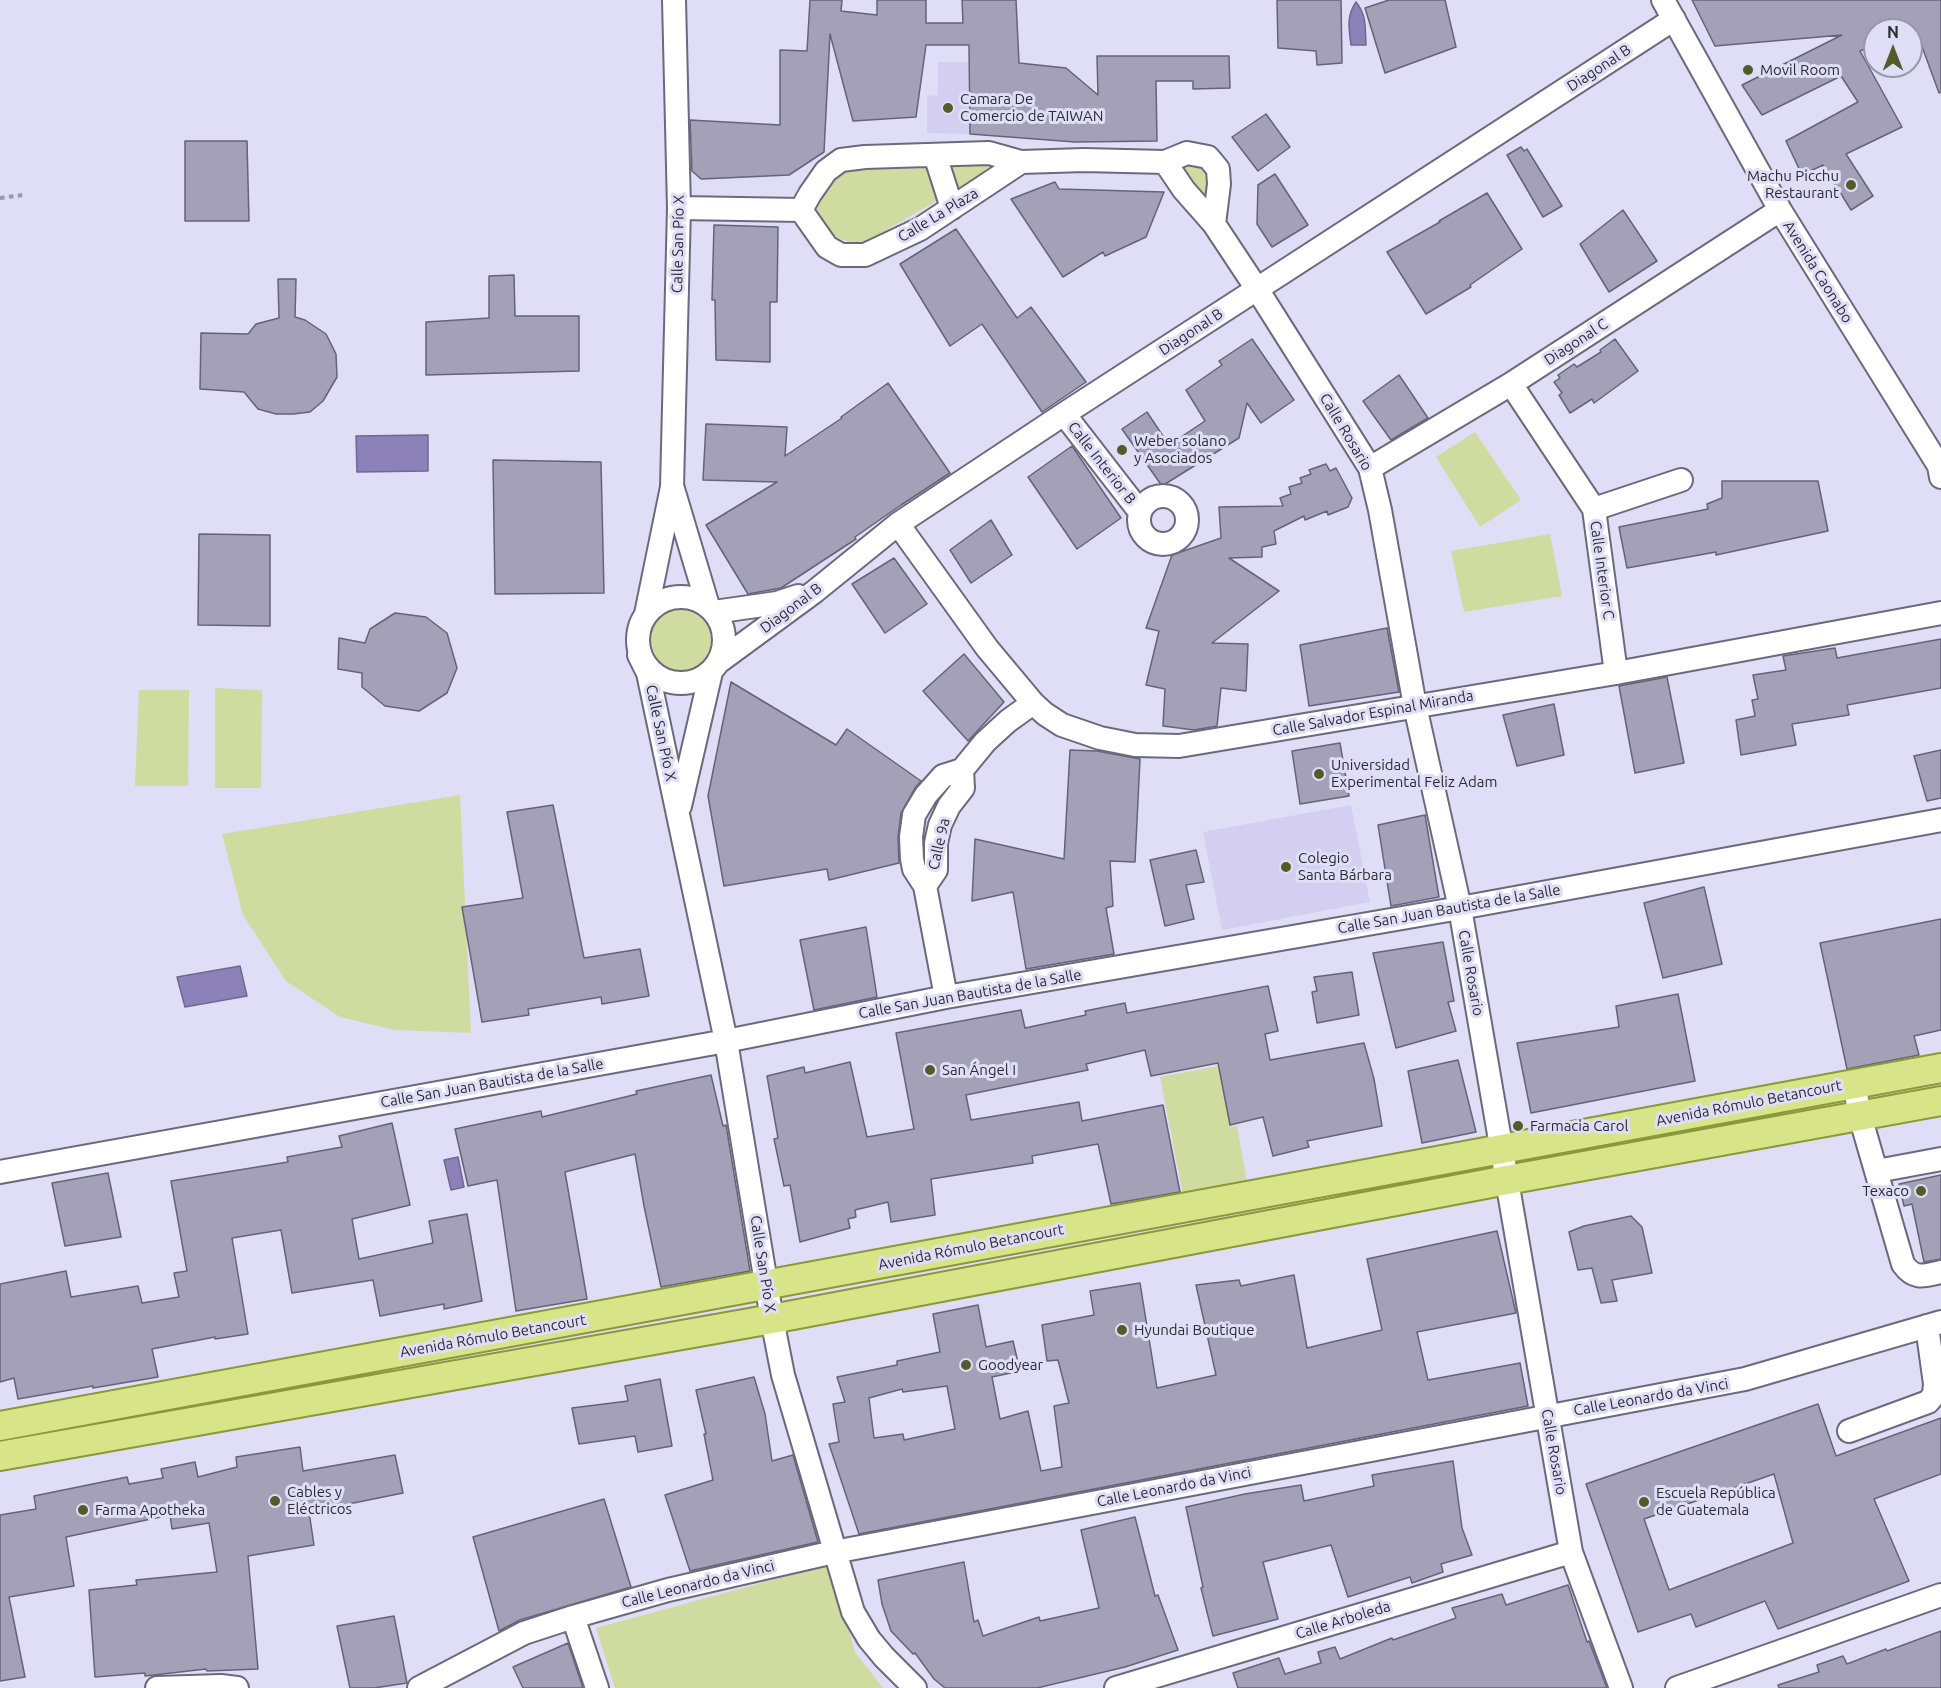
<!DOCTYPE html>
<html>
<head>
<meta charset="utf-8">
<style>
  body { margin:0 }
  #map { position:relative; width:1941px; height:1688px; overflow:hidden; background:#e0ddf6; font-family:Ubuntu,sans-serif }
  canvas { display:block }
  .north { position:absolute; left:1863px; top:18px; width:60px; height:60px; box-sizing:border-box; background:#e0ddf6; border:2px solid #9896a8; border-radius:50%; rotate:0deg; font-size:16px; font-weight:700; line-height:24px; text-align:center; color:#2c2b34 }
  .north::after { content:''; display:block; margin:auto; width:21px; height:27px; background:#535b2a; clip-path:polygon(50% 0,100% 100%,50% 72%,0 100%) }
</style>
</head>
<body>
<div id="map">
<canvas width="1941" height="1688"></canvas>
<div class="north">N</div>
</div>
<script>
const ctx = document.querySelector('canvas').getContext('2d');
ctx.lineJoin = 'round';
function fillPath(path, color) { ctx.fillStyle = color; ctx.fill(path, 'evenodd'); }
function strokePath(path, color, width, dash) { ctx.strokeStyle = color; ctx.lineWidth = width; ctx.lineCap = dash ? 'butt' : 'round'; ctx.setLineDash(dash || []); ctx.stroke(path); }
function label(font, color, halo, rows, align = 'center') {
  ctx.font = font + ' Ubuntu,sans-serif'; ctx.lineWidth = 6; ctx.setLineDash([]); ctx.textBaseline = 'middle'; ctx.strokeStyle = halo; ctx.fillStyle = color; for (const [text, x, y, turn = 0] of rows) {
    ctx.save(); ctx.translate(x, y); ctx.rotate((+turn || 0) * Math.PI / 180); ctx.textAlign = isNaN(turn) ? turn : align; if (halo) ctx.strokeText(text, 0, 0); ctx.fillText(text, 0, 0); ctx.restore();
  }
}
fillPath(new Path2D(`
  M938 62H969L970 134 927 133V96L938 95Z
  M1351 805 1370 902 1222 930 1203 832Z`), '#d4cff0');
fillPath(new Path2D(`
  M1187 159 1212 171 1206 205 1174 168Z
  M998 165 859 246 824 232 816 207 824 186 841 171Z
  M1475 432 1521 500 1480 527 1436 457Z
  M1550 534 1562 596 1464 612 1451 551Z
  M648 641a34 34 0 1 1 68 0a34 34 0 1 1-68 0Z
  M215 688 262 690 261 788H215Z
  M139 690H189L188 786H135Z
  M460 795 471 1033 394 1030 340 1017 286 981 243 915 222 834Z
  M1218 1066 1230 1127 1237 1126 1247 1182 1183 1194 1160 1077Z
  M831 1564 855 1652 883 1688H615L596 1628Z`), '#d0dba0');
const water = new Path2D(`
  M1356 2C1367 15 1365 29 1366 45H1351C1349 28 1346 17 1356 2Z
  M428 435V471L357 472 356 436Z
  M240 966 247 996 185 1007 177 977Z
  M458 1157 464 1187 451 1190 444 1160Z`);
fillPath(water, '#8c82b9');
strokePath(water, '#6f6891', 1.5);
const building = new Path2D(`
  M810 0H842L841 11 877 15V0H926V23H963L962 0H1016L1019 63 1066 68 1098 95 1097 56H1229L1230 88 1193 89V81H1156L1157 141 1075 142 970 134 969 45H926L916 117 853 121 830 34 824 152 789 175 701 179 692 171 690 120 780 125V50L807 51Z
  M1277 0H1341L1342 63 1317 65 1316 51 1278 48Z
  M1389 0H1445L1456 47 1385 73 1365 8Z
  M1692 0H1941V92L1939 93 1916 30H1875V45L1860 51 1902 127 1846 154 1873 196 1851 210 1823 165 1802 175 1786 141 1858 102 1841 76 1762 115 1742 85 1842 35 1715 46Z
  M1266 114 1290 147 1258 171 1232 137Z
  M185 141H247L249 221H185Z
  M1521 147 1524 151 1527 149 1562 206 1543 217 1507 155Z
  M1275 174 1308 225 1272 247 1257 224 1258 185Z
  M1055 182 1059 189 1164 192 1146 237 1105 256 1103 252 1063 277 1011 199Z
  M1487 193 1522 249 1470 285 1471 287 1426 314 1387 252 1440 222 1439 221Z
  M1623 210 1657 261 1609 292 1580 244Z
  M714 225 778 227 777 302H770V362L716 360 715 300H712Z
  M956 229 1017 318 1031 307 1086 382 1042 412 982 324 950 346 900 264Z
  M514 275 515 316H579V371L426 375V322L489 318V276Z
  M278 279H296L295 317 305 320 326 334 336 354 337 377 323 401 310 412 293 414H276L258 409 244 392 200 389 201 333 248 334 256 324 279 318Z
  M1252 339 1294 400 1261 423 1247 403 1239 438 1162 486 1122 429 1147 412 1169 445 1205 421 1186 390 1222 365 1219 361Z
  M1615 339 1638 371 1594 403 1592 399 1570 413 1559 395 1562 393 1554 382 1560 378 1558 375 1574 364 1577 367 1601 352 1600 350Z
  M1399 375 1428 418 1391 440 1363 401Z
  M888 383 950 473 901 505 855 537 856 539 781 588 748 594 706 525 777 482 703 480 706 424 787 427 785 456 842 418 841 417Z
  M1072 446 1121 518 1077 549 1028 477Z
  M493 460 601 462 604 593 495 594Z
  M1326 464 1330 471 1336 468 1352 498 1348 507 1328 515 1327 511 1305 520 1304 516 1274 531 1276 544 1262 547V557L1229 558 1279 591 1212 643 1248 644 1246 691 1221 688 1217 726 1194 730 1163 726 1165 689 1146 685 1159 631 1146 628 1172 555 1221 538 1219 507 1283 506 1280 498 1291 494 1289 487 1302 483 1300 478 1311 474 1309 470Z
  M1722 481H1818L1828 531 1716 555V552L1627 568 1619 527 1708 509 1707 504 1722 498Z
  M991 520 1012 555 971 583 950 550Z
  M199 534 270 535V626L198 625Z
  M894 558 927 604 885 633 852 584Z
  M395 613 426 617 447 633 457 668 447 693 419 711 385 706 362 687V673L338 669 339 638 365 643 370 629Z
  M1387 628 1399 692 1309 706 1300 645Z
  M1941 639V688L1847 705 1849 715 1792 724 1796 745 1741 755 1736 720 1755 716 1752 700 1758 699 1753 675 1786 670 1783 656 1835 648 1837 658Z
  M964 654 1004 702 968 741 923 691Z
  M1667 677 1684 763 1635 773 1619 686Z
  M731 682 836 745 847 729 921 781 915 788 901 813 898 837 899 863 829 880 827 869 724 886 708 796Z
  M1554 704 1564 755 1517 766 1503 715Z
  M1340 743 1349 796 1300 804 1292 751Z
  M1070 750 1097 751 1140 759 1135 862 1110 861 1113 906 1106 908 1114 954 1026 969 1013 892 972 901 975 839 1064 859Z
  M1941 750V798L1927 801 1914 756Z
  M553 805 584 958 640 949 649 996 602 1004 601 997 528 1009 529 1015 482 1022 462 907 523 898 507 812Z
  M1425 815 1439 897 1391 906 1378 825Z
  M1196 850 1204 882 1186 885 1194 919 1165 926 1150 860Z
  M1704 887 1722 964 1663 978 1644 903Z
  M1941 919V1030L1914 1036 1919 1055 1847 1069 1820 943Z
  M866 927 877 997 814 1010 800 940Z
  M1443 942 1454 1001 1448 1002 1456 1031 1396 1048 1373 953Z
  M1352 972 1359 1015 1317 1023 1312 992 1317 991 1314 977Z
  M1268 986 1278 1031 1265 1034 1270 1060 1364 1043 1374 1079 1382 1126 1307 1141 1309 1147 1273 1156 1263 1117 1230 1125 1218 1063 1151 1076 1145 1050 1086 1064 1088 1070 966 1095 971 1120 1079 1102 1082 1121 1163 1105 1180 1192 1111 1204 1098 1144 1032 1156 1033 1163 931 1179 935 1215 891 1222 888 1202 855 1210 856 1217 848 1219 850 1228 800 1242 790 1185 784 1186 774 1139 778 1138 767 1076 804 1067 805 1073 850 1062 867 1137 914 1129 896 1033 1021 1010 1025 1028 1086 1015 1085 1011 1125 1003 1127 1013Z
  M1678 994 1695 1081 1531 1113 1517 1043 1619 1027 1616 1006Z
  M1458 1060 1476 1132 1422 1143 1408 1071Z
  M711 1075 723 1126 726 1125 750 1271 661 1287 644 1206 635 1154 565 1172 587 1299 516 1311 497 1180 468 1186 455 1129 541 1111 542 1117 625 1097 637 1094 636 1091Z
  M392 1123 410 1205 352 1219 359 1259 433 1243 429 1221 467 1214 482 1301 444 1309V1304L380 1316 373 1280 292 1293 281 1230 232 1238 248 1334 215 1339V1337L152 1349 158 1377 93 1388V1386L18 1399 14 1378 0 1382V1284L66 1271 71 1297 138 1286 142 1303 179 1297 174 1273 187 1271 171 1181 288 1162 287 1157 342 1147 339 1136Z
  M108 1173 121 1237 65 1246 52 1183Z
  M1941 1175V1259L1924 1262 1912 1204 1904 1206 1899 1184Z
  M1631 1216 1642 1227 1652 1273 1612 1280 1617 1301 1601 1303 1592 1268 1578 1270 1569 1232 1584 1226Z
  M1497 1231 1516 1313 1417 1332 1428 1380 1520 1363 1528 1406 859 1534 829 1444 839 1442 833 1404 845 1402 837 1377 897 1365V1361L940 1352 933 1314 978 1305 986 1347 1013 1341 1020 1371 992 1377 1000 1419 1028 1411 1041 1471 1062 1467 1054 1406 1069 1403 1058 1360 1047 1361 1042 1325 1094 1315 1090 1291 1140 1283 1157 1388 1216 1375 1196 1285 1239 1280 1241 1286 1294 1275 1307 1348 1382 1330 1367 1259ZM947 1386 955 1429 904 1440 903 1434 874 1438 869 1398 902 1389 903 1392Z
  M754 1377 765 1414 772 1461 793 1455 818 1542 690 1571 665 1495 713 1480 704 1434H706L696 1390Z
  M660 1379 672 1446 638 1452 635 1436 579 1444 572 1408 628 1401 625 1386Z
  M1818 1404 1836 1456 1941 1418V1474L1874 1499 1909 1581 1778 1629 1765 1601 1696 1627 1691 1614 1638 1632 1586 1484ZM1774 1474 1793 1543 1669 1590 1644 1519Z
  M300 1447 303 1471 395 1455 403 1493 309 1512 314 1545 248 1556 258 1669 207 1671 206 1669 145 1676V1673L95 1677 89 1590 137 1585 136 1580 217 1572 209 1523 172 1529 170 1515 66 1537 74 1586 9 1597 25 1677 0 1681V1515L36 1509 34 1496 127 1477 129 1484 163 1478 161 1469 195 1462 198 1477 237 1467 236 1457Z
  M1453 1461 1462 1528 1472 1555 1441 1564 1443 1572 1412 1583 1410 1577 1348 1597 1331 1545 1263 1562 1278 1619 1213 1636 1201 1588 1203 1587 1186 1507 1245 1494 1301 1485 1304 1501 1374 1486 1372 1475Z
  M604 1499 631 1587 520 1620 499 1631 473 1537Z
  M1135 1517 1155 1596 1158 1595 1178 1650 1125 1667 1037 1688H945L934 1679 915 1653 913 1654 891 1631 882 1604 878 1580 964 1562 974 1622 978 1620 983 1636 1039 1617 1040 1621 1099 1608 1081 1530Z
  M1568 1585 1587 1642 1589 1641 1607 1688H1238L1233 1673 1279 1658 1285 1674 1321 1663 1318 1652 1335 1647 1340 1659 1392 1638 1393 1640 1456 1618 1452 1608 1502 1594 1506 1605Z
  M394 1616 407 1683 374 1688H350L337 1626Z
  M1941 1631V1688H1779L1778 1685 1819 1672 1817 1665 1843 1656 1847 1664 1886 1649 1887 1651Z
  M568 1643 583 1688H523L513 1667Z`);
fillPath(building, '#a3a0b8');
strokePath(building, '#666278', 1.5);
const minor = new Path2D(`
  M1663 0 1780 210 1939 466 1941 477
  M935 155 952 208
  M1165 162 1184 190 1214 224 1257 289 1370 468 1380 510 1415 706 1460 908 1571 1552 1621 1688
  M679 208 801 210
  M801 210 810 194 826 171 841 160 865 157 989 153 1021 162 1084 160 1165 162 1187 153 1208 157 1218 169 1219 184 1214 224
  M801 210 827 247 841 255H865L920 229 1021 162
  M1511 384 1594 509 1616 673
  M1064 414 1140 512
  M1370 468 1511 384 1780 210
  M673 489 708 606
  M1139 520a24 24 0 1 1 48 0a24 24 0 1 1-48 0Z
  M1594 509 1681 480
  M898 524 987 648 1033 703 1045 714 1062 725 1100 738 1135 745 1179 746 1616 673 1941 613
  M638 640a43 43 0 1 1 86 0a43 43 0 1 1-86 0Z
  M714 612 777 603 798 596
  M646 614 672 487 679 208 674 0
  M639 655 648 673 726 1041 772 1319 783 1375 853 1612 869 1639 884 1657 915 1688
  M720 661 814 592 898 524 1064 414 1674 19
  M680 806 711 672
  M925 886 936 870V843L940 825 949 806 963 788 962 770
  M946 997 925 886 914 869 912 859 911 837 914 815 926 795 943 776 962 770 985 742 1008 721 1033 703
  M1854 1083 1860 1116 1903 1264C1914 1280 1924 1276 1941 1272
  M1877 1171 1941 1159
  M0 1172 726 1041 946 997 1460 908 1941 820
  M1849 1431 1928 1402 1934 1395 1935 1384 1927 1326
  M573 1617 597 1688
  M157 1688 221 1686 237 1688
  M419 1688 524 1633 573 1617 668 1590 834 1552 1745 1379 1941 1322
  M1116 1688 1571 1552
  M1677 1688 1941 1595`);
const major = new Path2D(`
  M0 1426 1941 1068
  M0 1456 772 1319 1507 1180 1941 1101`);
strokePath(minor, '#6c697f', 26);
strokePath(major, '#8b9837', 32);
strokePath(new Path2D(`
  M0 198 23 195`), '#9a98ab', 4, [4.5, 4.5]);
strokePath(minor, '#fff', 22);
strokePath(major, '#d8e488', 28);
for (const [x, y, r, color] of [
  [1748,70,6,"#535b2a"],
  [948,108,6,"#535b2a"],
  [1851,185,6,"#535b2a"],
  [1122,450,6,"#535b2a"],
  [1319,774,6,"#535b2a"],
  [1286,867,6,"#535b2a"],
  [930,1070,6,"#535b2a"],
  [1518,1126,6,"#535b2a"],
  [1921,1191,6,"#535b2a"],
  [1122,1330,6,"#535b2a"],
  [966,1365,6,"#535b2a"],
  [275,1501,6,"#535b2a"],
  [1644,1502,6,"#535b2a"],
  [83,1510,6,"#535b2a"]
]) { const dot = new Path2D(); dot.arc(x, y, r, 0, 2 * Math.PI); ctx.fillStyle = color; ctx.fill(dot); strokePath(dot, '#e0ddf6', 2); }
label('15px', '#2c2b34', '#e0ddf6', [
  ["Diagonal B",1599,68,-33],
  ["Calle La Plaza",938,215,-31],
  ["Calle San Pío X",678,244,-89],
  ["Avenida Caonabo",1818,272,58],
  ["Diagonal B",1191,332,-33],
  ["Diagonal C",1576,342,-33],
  ["Calle Rosario",1346,432,59],
  ["Calle Interior B",1102,463,52],
  ["Calle Interior C",1602,570,82],
  ["Diagonal B",791,608,-37],
  ["Calle Salvador Espinal Miranda",1373,713,-10],
  ["Calle San Pío X",661,733,78],
  ["Calle 9a",939,844,-77],
  ["Calle San Juan Bautista de la Salle",1449,909,-10],
  ["Calle Rosario",1471,973,80],
  ["Calle San Juan Bautista de la Salle",970,994,-10],
  ["Calle San Juan Bautista de la Salle",492,1083,-10],
  ["Avenida Rómulo Betancourt",1749,1103,-11],
  ["Avenida Rómulo Betancourt",971,1247,-11],
  ["Calle San Pío X",763,1264,81],
  ["Avenida Rómulo Betancourt",493,1336,-10],
  ["Calle Leonardo da Vinci",1651,1397,-10],
  ["Calle Rosario",1554,1452,80],
  ["Calle Leonardo da Vinci",1174,1487,-11],
  ["Calle Leonardo da Vinci",698,1584,-14],
  ["Calle Arboleda",1343,1620,-17]
]);
label('15px', '#2c2b34', '#e0ddf6', [
  ["Movil Room",1760,70],
  ["Camara De",960,99],
  ["Comercio de TAIWAN",960,116],
  ["Machu Picchu",1839,176,"right"],
  ["Restaurant",1839,193,"right"],
  ["Weber solano",1134,441],
  ["y Asociados",1134,458],
  ["Universidad",1331,765],
  ["Experimental Feliz Adam",1331,782],
  ["Colegio",1298,858],
  ["Santa Bárbara",1298,875],
  ["San Ángel I",942,1070],
  ["Farmacia Carol",1530,1126],
  ["Texaco",1909,1191,"right"],
  ["Hyundai Boutique",1134,1330],
  ["Goodyear",978,1365],
  ["Cables y",287,1492],
  ["Eléctricos",287,1509],
  ["Escuela República",1656,1493],
  ["de Guatemala",1656,1510],
  ["Farma Apotheka",95,1510]
], 'left');
</script>
</body>
</html>
